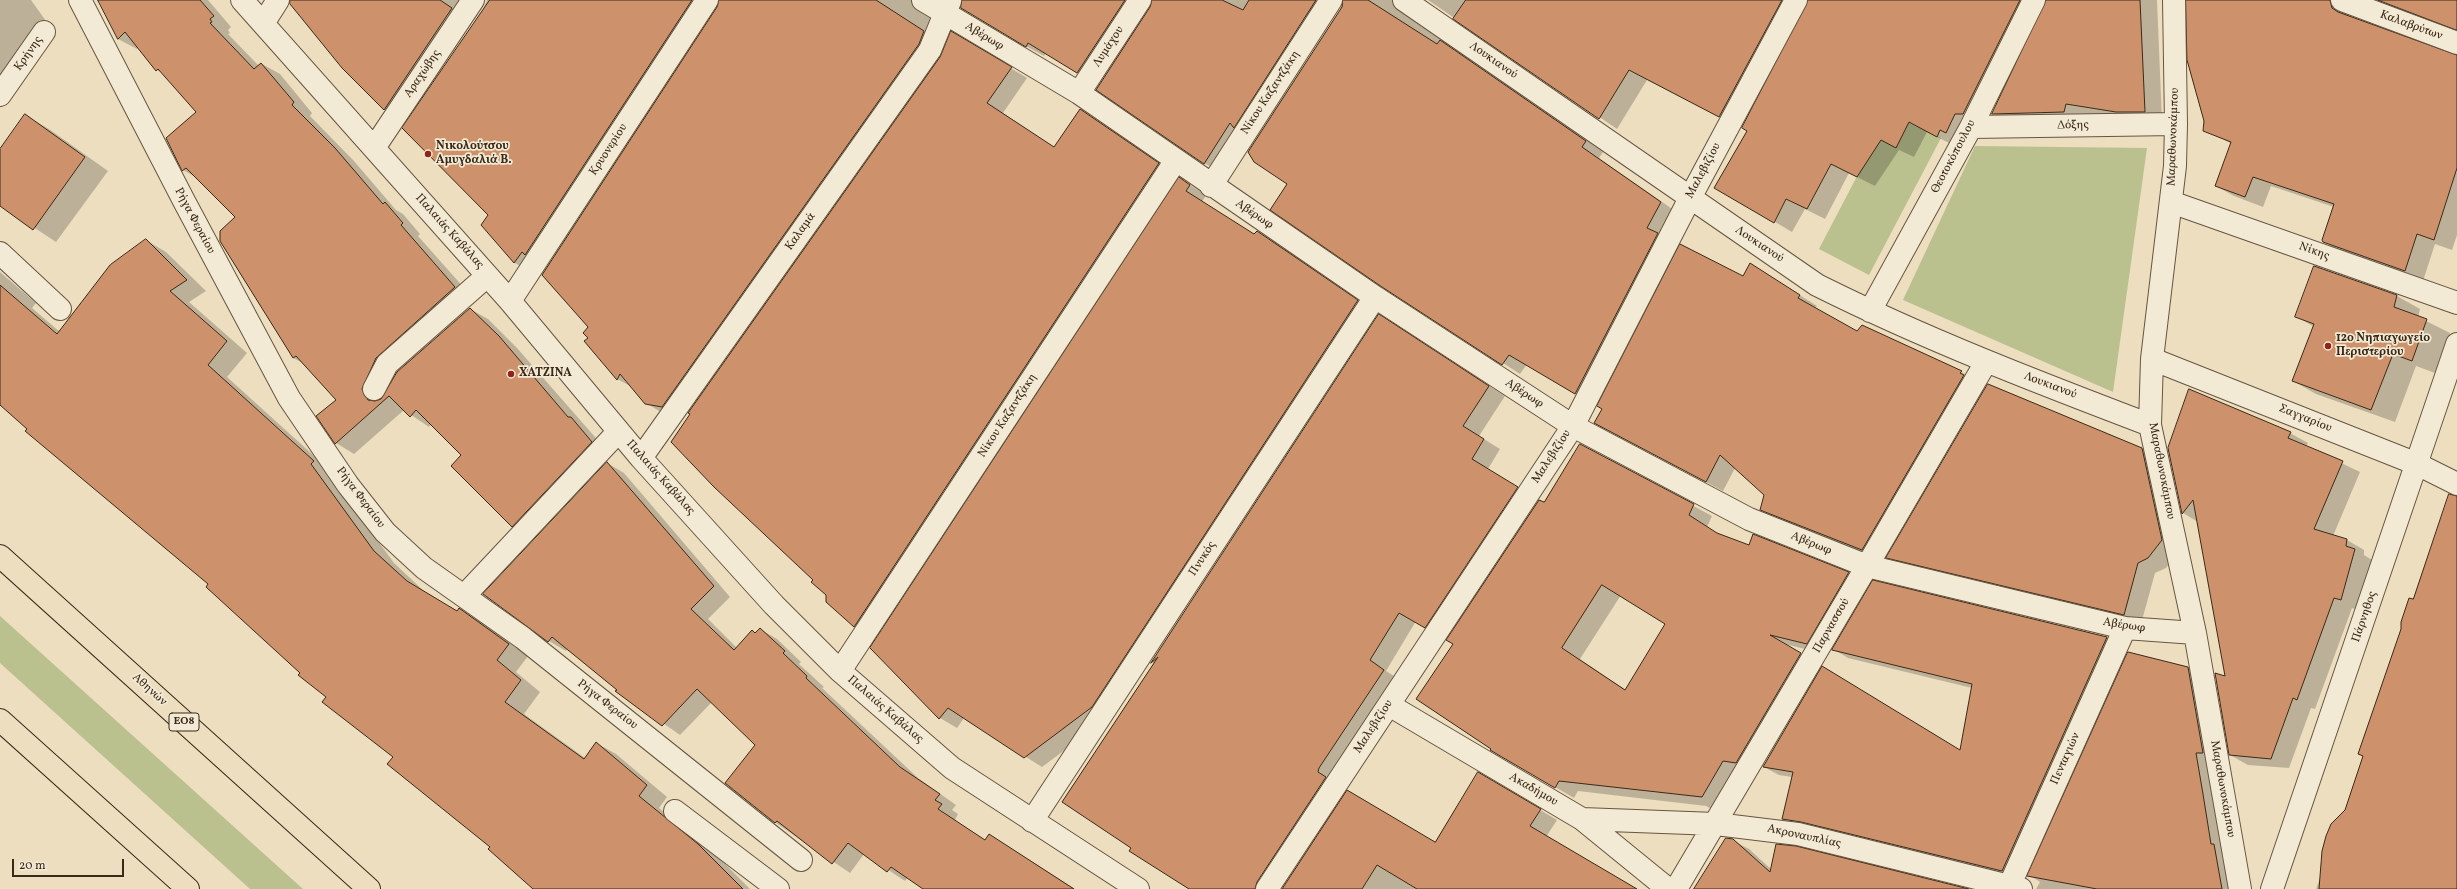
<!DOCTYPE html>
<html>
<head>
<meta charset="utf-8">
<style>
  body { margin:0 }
  #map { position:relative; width:2457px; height:889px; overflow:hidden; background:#ecdebe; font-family:Vollkorn,serif }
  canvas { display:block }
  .scale { position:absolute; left:12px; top:859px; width:112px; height:18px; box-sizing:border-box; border:2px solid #3a2918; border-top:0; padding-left:5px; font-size:12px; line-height:14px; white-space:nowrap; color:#3a2918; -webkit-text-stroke:3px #f3ead5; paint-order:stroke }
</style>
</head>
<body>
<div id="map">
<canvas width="2457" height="889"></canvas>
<div class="scale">20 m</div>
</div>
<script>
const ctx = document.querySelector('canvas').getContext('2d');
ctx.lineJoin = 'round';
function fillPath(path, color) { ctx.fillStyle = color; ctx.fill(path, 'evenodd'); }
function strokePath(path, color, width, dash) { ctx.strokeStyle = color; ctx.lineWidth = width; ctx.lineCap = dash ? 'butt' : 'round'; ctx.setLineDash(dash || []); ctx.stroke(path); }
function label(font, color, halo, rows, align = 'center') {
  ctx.font = font + ' Vollkorn,serif'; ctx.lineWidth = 3.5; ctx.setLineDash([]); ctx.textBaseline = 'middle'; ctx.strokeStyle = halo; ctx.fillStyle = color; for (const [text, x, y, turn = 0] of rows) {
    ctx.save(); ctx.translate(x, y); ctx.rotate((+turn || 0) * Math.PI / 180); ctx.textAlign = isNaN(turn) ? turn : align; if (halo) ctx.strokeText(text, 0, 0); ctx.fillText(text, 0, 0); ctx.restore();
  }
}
fillPath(new Path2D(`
  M1890 113 1941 138 1869 275 1819 249Z
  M1975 146 2147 148 2113 392 1903 300Z
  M0 616 303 889H250L0 663Z`), '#bbc08f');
fillPath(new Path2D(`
  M0 0H31L46 21 0 82Z
  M99 0H208L231 27 228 30 230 33 228 34 259 66 262 64 280 74 312 113 310 116 353 160 396 210 403 214 420 234 418 236 473 298 397 365 381 394 379 404 470 309 488 319 517 348 609 453 531 537 512 526 463 455 431 424 429 427 404 410 354 454 336 443 337 400 305 364 293 358 236 217 199 179 183 170 167 138 197 112 164 74 157 70 139 47 137 49 118 39Z
  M299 0H486L480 3 402 120 385 109 342 67Z
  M487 0H720L714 3 532 273 515 263 482 225 490 214 404 128 484 7Z
  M721 0H934L947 29 664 414 646 403 634 388 617 379 589 338V327Z
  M947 0H1151L1095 82 1046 53 1044 56 1026 46 963 1 958 5Z
  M1152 0H1342L1222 173 1204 163 1151 7Z
  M1343 0H1415L1409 10 1415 22 1603 152 1599 158 1678 213 1594 403 1527 364 1520 374 1383 286 1289 184Z
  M1428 0H1809L1803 4 1737 126 1647 80 1617 129Z
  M1809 0H2047L2041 4 1955 146 1927 132 1914 157 1899 150 1875 186 1849 173 1825 219 1805 209 1792 232 1716 187 1748 131Z
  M2047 0H2157L2162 121 2135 122 2084 114 2081 122 2010 123 1993 113Z
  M2199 0H2353L2348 7 2350 17 2457 56V235L2452 250 2435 244 2423 281 2342 252 2324 242 2334 207 2271 186 2263 207 2234 196 2216 186 2232 144 2204 130Z
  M2370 0H2457V32Z
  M968 42 1027 78 1003 113 1055 148 1080 110 1175 173 871 636 855 626 827 601V595L814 580Z
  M26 116 49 129 108 171 56 242 0 205V151Z
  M1180 179 1206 195 1202 202 1255 235 1257 232 1274 242 1374 311 1109 717 1042 767 964 718 957 728 940 718 871 648Z
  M146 240 166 252 206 291 189 302 247 353 227 377 333 473 330 475 394 563 427 594 457 612 460 610 479 621 528 656 516 672 540 692 524 714 585 758 596 743 616 754 667 797 659 808 718 857 750 889H535L492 846 301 673 210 584 0 404V272L36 303 32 308 60 332Z
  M2315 267 2397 296 2420 309 2418 317 2450 333 2435 373 2416 366 2395 422 2316 394 2293 381 2314 327 2296 316Z
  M1768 275 1817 306 1815 308 1857 332 1961 372 1978 381 1879 560 1778 519 1761 509 1765 495 1735 468 1723 491 1612 432 1744 277Z
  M1379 316 1505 396 1479 436 1500 449 1488 469 1534 497 1442 636 1416 621 1386 671 1400 680 1275 889H1190L1155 664 1152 662Z
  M2290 433 2308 443 2306 446 2360 472 2333 536 2347 540 2364 550V555L2372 560 2358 610 2352 608 2315 709 2311 708 2289 768 2248 765 2230 755 2226 677 2198 522 2183 513 2169 448Z
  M1581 445 1712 516 1707 527 1719 535 1750 546 1753 535 1848 573 1867 584 1825 654 1785 644 1819 665 1717 812 1706 806 1578 791 1574 798 1492 750 1454 644ZM1621 595 1666 624 1626 690 1580 659Z
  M2142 449 2160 459 2179 550 2166 568 2155 573 2141 624 1905 567 1888 557Z
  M607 463 624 473 730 597 708 619 737 648 760 629 777 639 801 662 799 664 824 687 822 688 918 778 956 805 952 810 958 814 955 820 986 841 1006 845 1075 889H926L908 877 905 881 864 854 850 873 776 823 726 783 757 745 712 702 680 735 617 691 618 689 568 648 566 651 549 641 484 594Z
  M2457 497V889H2316L2345 811 2414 600Z
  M1874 581 2107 638 2122 646 2018 878 1798 828 1783 819 1792 777 1779 775 1764 767 1961 751 1972 688 1848 658 1833 649Z
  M2188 668 2205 678 2237 889H2036L2040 882 2029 875Z
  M1478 773 1557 820 1546 837 1635 889H1283L1436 843Z
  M1732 840 1749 849 1771 869 1955 889H1700Z`), '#0003');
const building = new Path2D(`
  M98 0H200L214 16 210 19 212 22 210 23 254 69 261 63 294 102 292 105 335 148 383 204 385 202 403 223 401 225 455 287 376 358 362 389 368 400 375 401 381 399 397 372 470 308 499 336 568 417H571L592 442 512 527 451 466 461 455 416 410 410 417 389 396 335 444 316 416 336 400 296 356 293 358 220 241V231L235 217 186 168 182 171 166 138 196 112 158 69 156 71 125 32 118 39Z
  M290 0H440L452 8 384 110 342 68 290 4Z
  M490 0H692L525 255 522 252 514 263 481 225 488 215 402 128Z
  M719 0H876L924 31 919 44 662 407 645 404 620 374 617 380 584 341 588 338 583 333 588 327 542 275 717 7Z
  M962 0H1125L1077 73 1028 43 1026 47 961 8Z
  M1152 0H1222L1243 10 1249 0H1316L1234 128 1230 123 1204 164 1096 90 1150 7Z
  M1343 0H1368L1437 44 1440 40 1586 141 1582 147 1661 202 1647 228 1658 233 1575 394 1509 355 1502 365 1382 287 1270 210 1287 184 1254 162 1248 152 1342 7Z
  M1466 0H1782L1719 117 1629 70 1599 119 1453 19Z
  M1808 0H2020L1963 114H1955L1946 133 1940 130 1937 137 1909 122 1896 148 1881 140 1857 177 1831 164 1807 209 1786 199 1774 223 1714 188 1747 131 1742 128Z
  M2046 0H2140L2145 112H2116L2066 104 2064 112 1992 114Z
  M2186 0H2330L2332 8 2338 12 2457 55V168L2434 240 2417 234 2405 271 2323 242 2322 240 2334 204 2253 177 2245 197 2215 186 2231 142 2203 131 2204 121 2187 60Z
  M2378 0H2457V30Z
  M951 31 1012 67 987 103 1054 147 1080 109 1159 163 854 627 826 602V595L811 582 813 580 714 487 671 442 690 414 688 413 940 57Z
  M25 114 85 157 33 230 0 206V149Z
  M1179 177 1190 185 1186 191 1254 234 1257 231 1358 300 1092 707 1024 758 948 708 939 719 870 648Z
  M146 239 187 280 170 291 227 341 208 365 314 461 311 464 374 551 407 581 457 611 459 608 509 644 497 660 521 680 505 702 584 759 596 742 647 785 639 796 698 844 743 889H533L488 849 490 847 387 764 393 757 322 702 326 697 298 675 300 673 206 587 208 584 25 431 27 429 0 405V285L57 334 110 265Z
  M1680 244 1743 276 1750 263 1800 295 1798 298 1857 331 1862 325 1962 371 1960 373 1964 375 1862 550 1760 510 1764 495 1720 455 1706 482 1594 423 1602 409 1597 406Z
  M2314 266 2397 295 2394 307 2427 319 2412 361 2393 354 2371 410 2292 381 2314 324 2295 317Z
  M1379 314 1489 386 1463 426 1484 439 1472 459 1518 487 1425 628 1399 613 1370 660 1384 670 1319 768 1318 772 1326 777 1257 882 1255 889H1189L1129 851 1131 848 1062 802 1158 657 1151 663Z
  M1988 384 2142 448 2162 540 2148 558 2138 563 2124 615 1886 558Z
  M2189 389 2291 432 2288 438 2343 461 2314 529 2347 539 2346 546 2355 549 2341 600 2334 598 2297 700 2293 698 2271 759 2229 755 2215 673 2225 676 2193 500 2182 514 2168 448Z
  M1580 444 1694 504 1689 515 1717 533 1749 545 1753 534 1849 572 1807 644 1770 635 1801 653 1736 763 1723 761 1702 797 1559 781 1555 788 1490 750 1491 749 1416 699 1453 644 1446 640 1539 500 1544 502ZM1602 585 1665 624 1625 690 1562 648Z
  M607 462 714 586 691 609 734 650 752 630 755 633 760 628 785 651 783 653 807 676 806 678 900 767 940 794 935 800 942 804 938 809 985 840 989 834 1074 889H923L891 867 887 872 848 843 832 864 777 821 775 823 725 783 755 745 697 689 662 726 615 691 617 690 552 637 548 642 483 594Z
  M2449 494 2457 496V889H2319L2322 851 2326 836 2331 824 2345 810 2363 756 2358 754 2401 629V622L2409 598 2413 599Z
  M1873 580 2107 637 2002 871 1801 822 1782 819 1793 772 1763 767 1822 666 1960 750 1972 684 1832 650Z
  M2128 652 2188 667 2203 753H2196L2203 794 2211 844H2214L2222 889H2097L2027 876Z
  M1478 772 1541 809 1530 826 1637 889H1417L1377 865 1362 889H1282L1347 790 1435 842Z
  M1726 838 1733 839 1770 872 1776 844 1796 846 1969 889H1694Z`);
fillPath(building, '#cd926b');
strokePath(building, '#3a2918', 1);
const minor = new Path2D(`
  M80 0 184 201 289 398 348 485 385 532 424 568 523 638 801 860
  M242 0 510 301 641 458 774 605 840 671 952 768 1138 889
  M923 0 1079 93 1375 297 1573 426 1749 519 1867 566 2125 628 2195 633
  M1404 0 1817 285C1925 339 2037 382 2150 425
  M2174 0 2176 124 2175 166 2152 359 2150 425 2195 633 2240 889
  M2342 0 2457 43
  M264 22 278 0
  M1079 93 1140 0
  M0 95 44 32
  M1971 127 2176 124
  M374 148 473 0
  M1211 186 1331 0
  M2171 202 2457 303
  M0 253 60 309
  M510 301 707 0
  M1870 311 1971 127 2034 0
  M2152 359 2417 464 2457 484
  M374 389 387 364 487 276
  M641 458 930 50 950 1
  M464 596 618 432
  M840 671 1176 160
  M1389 705 1582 819 1668 889
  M675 811 778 889
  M1582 819 1716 824 1798 834 2021 889
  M1032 821 1375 297
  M1267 889 1573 426 1690 198 1796 0
  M1676 889 1867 566 1986 362
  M2008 889 2125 628
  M2272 889 2457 344`);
const highway = new Path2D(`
  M0 556 369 889
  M0 720 188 889`);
strokePath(minor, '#665642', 24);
strokePath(highway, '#3a2918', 24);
strokePath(minor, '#f3ead5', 22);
strokePath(highway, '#ecdebe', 22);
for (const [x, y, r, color] of [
  [428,154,4,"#8f2418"],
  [2328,346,4,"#8f2418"],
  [511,374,4,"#8f2418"]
]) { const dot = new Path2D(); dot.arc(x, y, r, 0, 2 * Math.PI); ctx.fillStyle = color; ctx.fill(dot); strokePath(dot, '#f3ead5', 1.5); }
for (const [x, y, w] of [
  [184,722,30]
]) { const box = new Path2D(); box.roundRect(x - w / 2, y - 9, w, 18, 3); ctx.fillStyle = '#f3ead5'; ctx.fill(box); strokePath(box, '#3a2918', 1); }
label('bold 11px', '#3a2918', null, [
  ["ΕΟ8",184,722]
]);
label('12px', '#3a2918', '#f3ead5', [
  ["Καλαβρύτων",2411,26,20],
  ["Αβέρωφ",984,37,31],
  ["Λυμάχου",1109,47,-57],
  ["Κρήνης",29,54,-55],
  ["Λουκιανού",1493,61,35],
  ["Αραχώβης",423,74,-56],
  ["Νίκου Καζαντζάκη",1271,93,-57],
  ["Δόξης",2073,126,-1],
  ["Μαραθωνοκάμπου",2174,137,-88],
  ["Κρυονερίου",609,150,-57],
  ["Θεοτοκόπουλου",1954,157,-62],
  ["Μαλεβιζίου",1704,171,-62],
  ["Αβέρωφ",1254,215,34],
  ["Ρήγα Φεραίου",194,221,62],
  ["Παλαιάς Καβάλας",449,232,48],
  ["Καλαμά",801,232,-55],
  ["Λουκιανού",1759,245,34],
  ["Νίκης",2314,252,20],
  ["Λουκιανού",2050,386,21],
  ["Αβέρωφ",1524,394,33],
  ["Νίκου Καζαντζάκη",1008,416,-57],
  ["Σαγγαρίου",2305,419,22],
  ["Μαλεβιζίου",1552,457,-57],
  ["Μαραθωνοκάμπου",2161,471,79],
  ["Παλαιάς Καβάλας",660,478,48],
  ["Ρήγα Φεραίου",360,498,53],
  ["Αβέρωφ",1811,544,22],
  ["Πνυκός",1203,559,-57],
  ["Πάρνηθος",2365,617,-71],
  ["Παρνασσού",1832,626,-60],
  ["Αβέρωφ",2124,626,9],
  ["Αθηνών",149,690,42],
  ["Ρήγα Φεραίου",607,705,38],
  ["Παλαιάς Καβάλας",885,710,41],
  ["Μαλεβιζίου",1374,727,-57],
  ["Πενταγιών",2066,759,-66],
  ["Μαραθωνοκάμπου",2222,789,80],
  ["Ακαδήμου",1533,790,30],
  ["Ακροναυπλίας",1804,837,12]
]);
label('bold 12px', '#3a2918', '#f3ead5', [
  ["Νικολούτσου",436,147],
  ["Αμυγδαλιά Β.",436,161],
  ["12ο Νηπιαγωγείο",2336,339],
  ["Περιστερίου",2336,353],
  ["ΧΑΤΖΙΝΑ",519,374]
], 'left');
</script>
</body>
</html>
